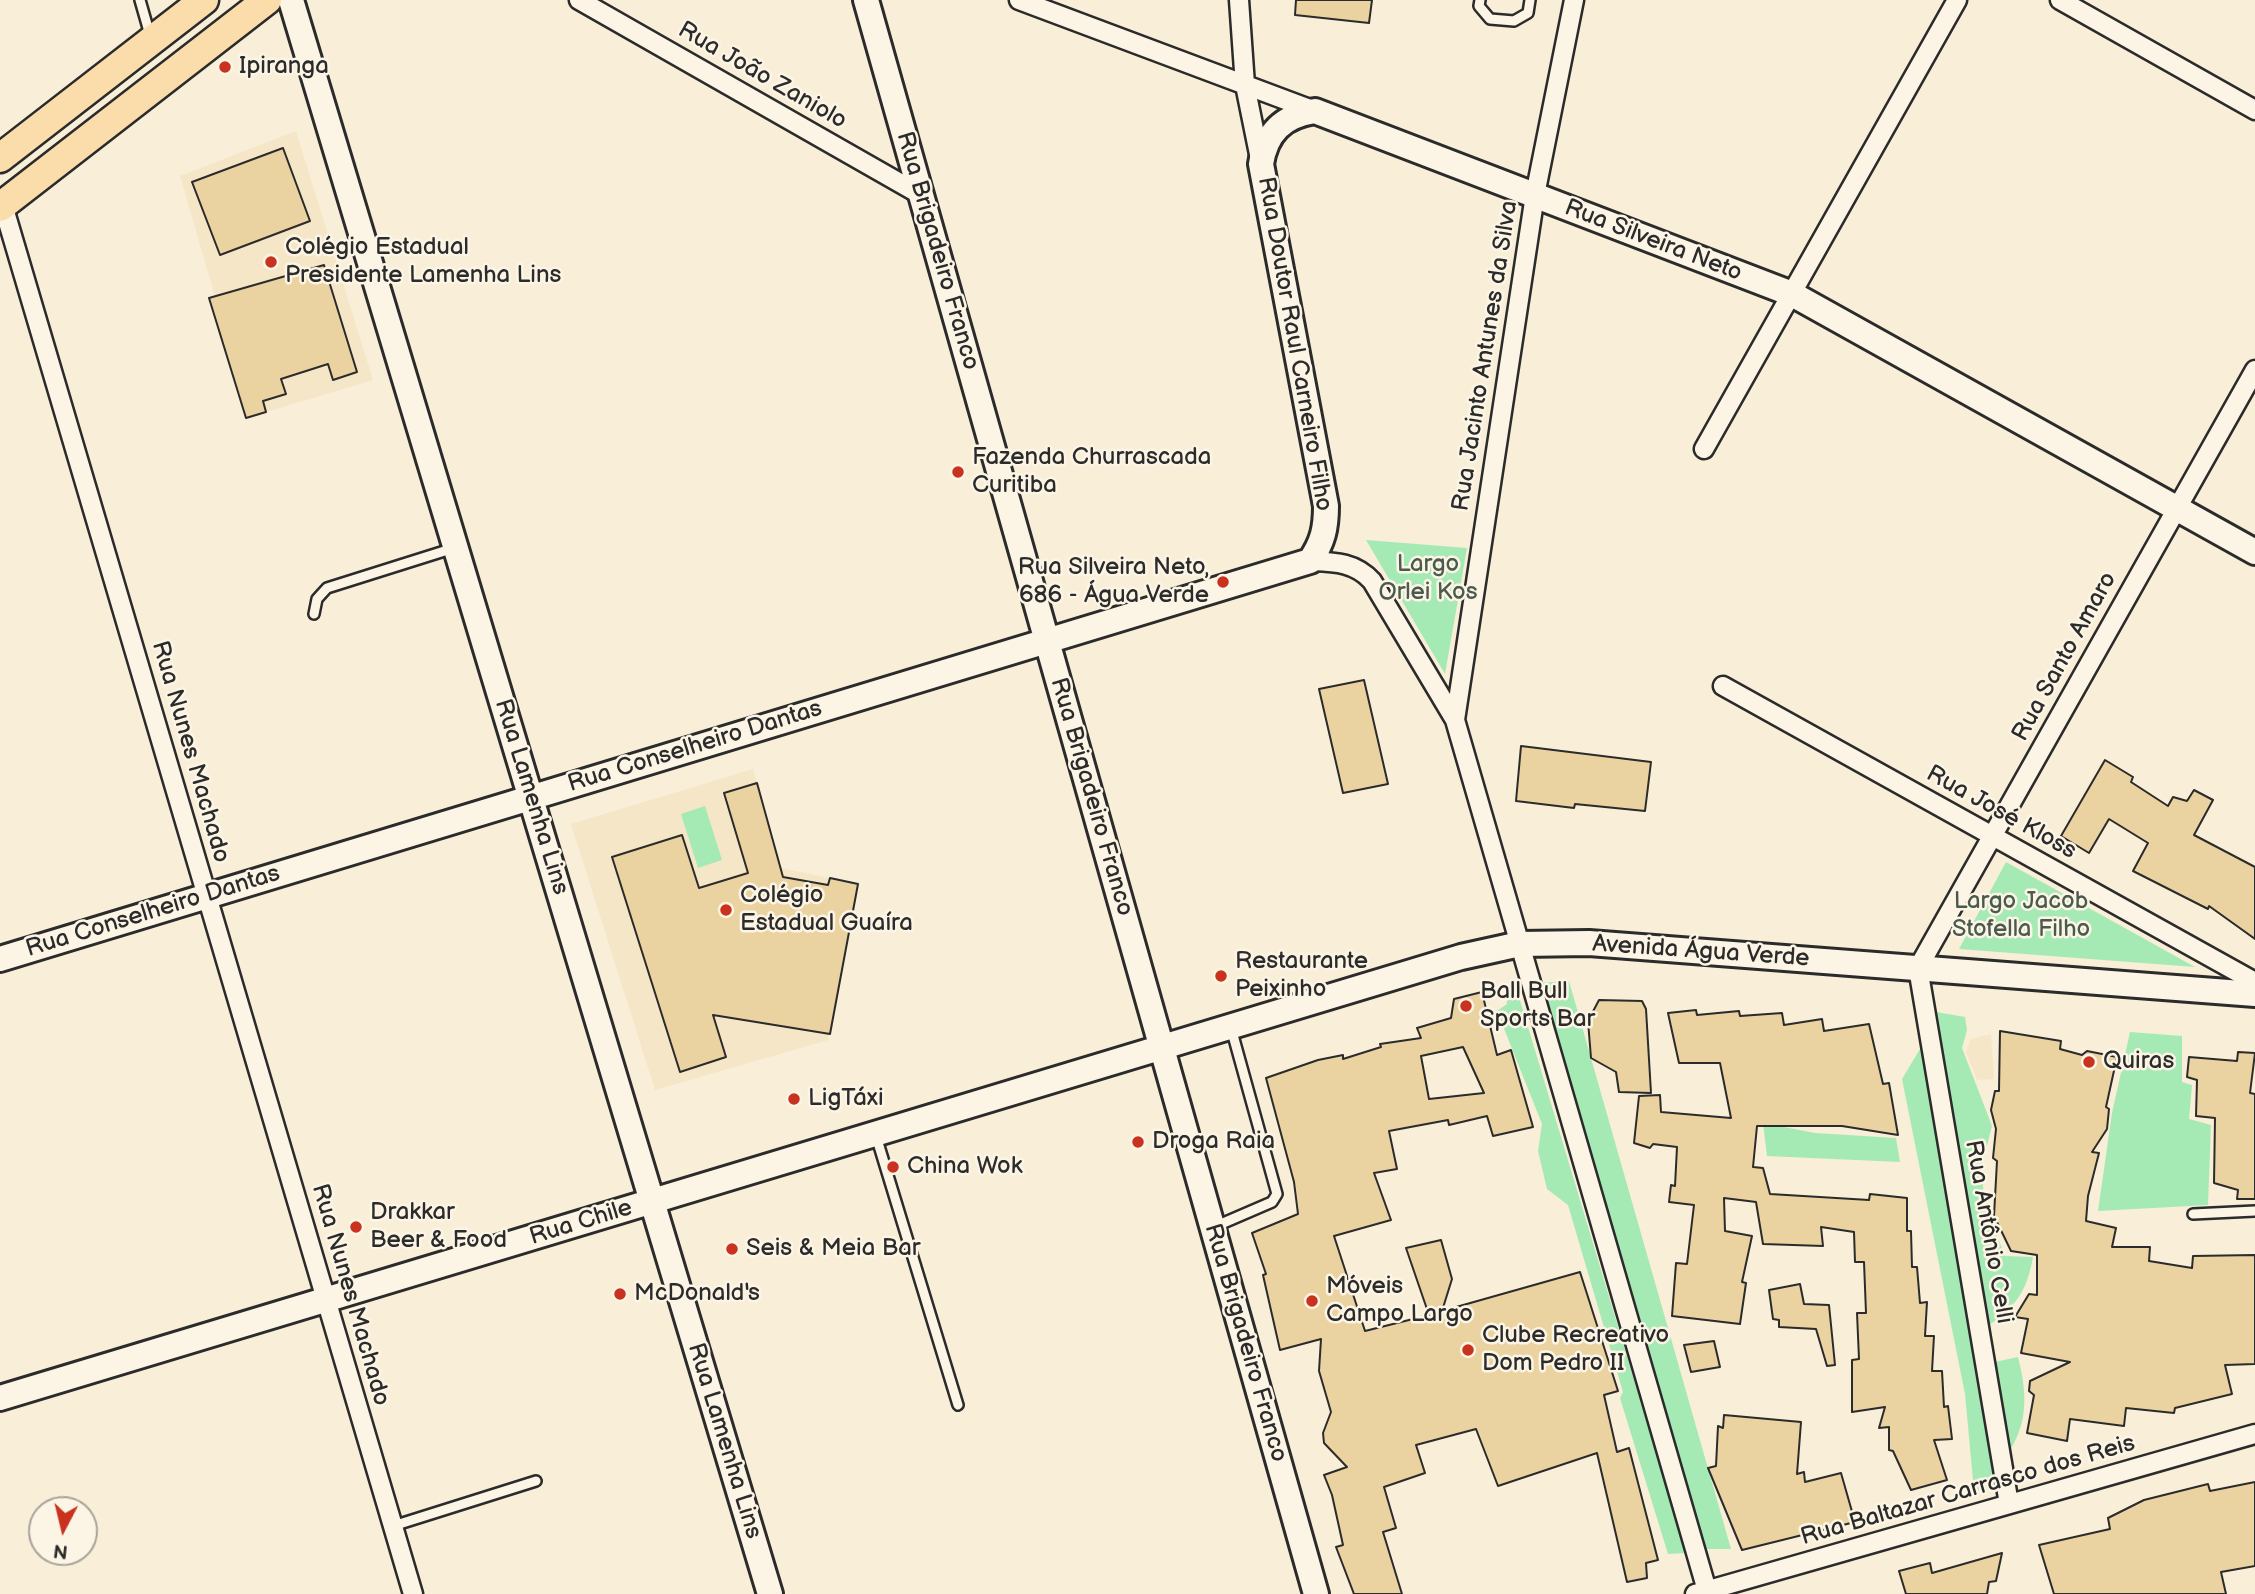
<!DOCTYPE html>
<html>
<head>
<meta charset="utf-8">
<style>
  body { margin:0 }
  #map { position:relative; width:2255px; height:1594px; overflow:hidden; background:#f9eed7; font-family:"Balsamiq Sans",sans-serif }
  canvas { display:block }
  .north { position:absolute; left:28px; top:1496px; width:70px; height:70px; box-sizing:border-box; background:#fcf5e5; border:2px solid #a8a49b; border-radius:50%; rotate:187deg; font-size:19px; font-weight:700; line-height:28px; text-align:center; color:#2b2b2b }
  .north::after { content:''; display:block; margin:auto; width:24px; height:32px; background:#c8321e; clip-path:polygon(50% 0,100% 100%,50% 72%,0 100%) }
</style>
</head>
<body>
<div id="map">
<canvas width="2255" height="1594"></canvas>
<div class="north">N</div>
</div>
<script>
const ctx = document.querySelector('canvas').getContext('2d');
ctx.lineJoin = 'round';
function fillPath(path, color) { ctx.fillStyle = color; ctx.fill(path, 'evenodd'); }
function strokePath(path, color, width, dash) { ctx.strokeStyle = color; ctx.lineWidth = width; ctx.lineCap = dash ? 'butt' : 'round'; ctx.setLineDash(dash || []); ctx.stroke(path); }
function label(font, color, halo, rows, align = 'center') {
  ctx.font = font + ' "Balsamiq Sans",sans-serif'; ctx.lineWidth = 5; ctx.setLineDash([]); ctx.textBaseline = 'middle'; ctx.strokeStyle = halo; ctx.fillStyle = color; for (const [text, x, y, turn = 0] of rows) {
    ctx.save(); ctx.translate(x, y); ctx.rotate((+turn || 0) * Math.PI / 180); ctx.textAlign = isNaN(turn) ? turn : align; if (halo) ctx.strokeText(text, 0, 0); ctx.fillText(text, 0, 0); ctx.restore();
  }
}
fillPath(new Path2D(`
  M296 131 373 380 246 418 210 299 215 296 180 176Z
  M753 769 781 868 858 884 828 1040 655 1090 571 824Z
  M1991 1034 1994 1079 1977 1080 1966 1052 1971 1039Z`), '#f5e6c7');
fillPath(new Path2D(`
  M1366 540 1467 548 1445 674Z
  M705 806 722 860 698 868 681 814Z
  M2006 862 2195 967 1959 949Z
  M1569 981 1731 1549H1696L1522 984Z
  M1506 985 1516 987 1686 1553 1668 1554 1620 1398 1623 1392 1568 1205 1547 1189 1538 1151 1542 1124 1497 1011 1507 1004Z
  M1930 1011 1965 1017 1967 1030 1962 1048 1992 1126 1981 1169 1985 1205 2005 1256 2033 1257C2026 1294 2017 1304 1987 1327Z
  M2130 1032 2182 1036V1082L2192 1085 2189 1119 2211 1125 2208 1205 2098 1211 2112 1113Z
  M1923 1044 1996 1488 1974 1491 1965 1394 1902 1079Z
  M1763 1123 1815 1133 1896 1138 1900 1162 1767 1156Z
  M2018 1357C2027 1392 2029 1423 2007 1455L1990 1363Z`), '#a5eab5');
const building = new Path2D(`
  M1296 0H1372L1369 23 1295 15Z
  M283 148 310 221 220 255 192 182Z
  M324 265 357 372 333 380 328 364 281 379 286 394 263 401 266 412 246 418 209 298Z
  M1364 680 1388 784 1343 793 1319 689Z
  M1521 746 1651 762 1645 811 1575 804 1574 808 1516 801Z
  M2105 760 2133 777 2131 782 2168 806 2173 797 2187 801 2194 790 2213 800 2194 835 2255 867V939L2209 906 2208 909 2133 871 2148 843 2109 819 2089 853 2061 836Z
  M757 783 783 877 828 885 830 878 858 884 830 1034 713 1015 726 1057 680 1072 612 857 682 835 699 888 748 873 724 793Z
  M1482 992 1497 1055 1511 1050 1533 1127 1493 1136 1487 1116 1449 1125 1448 1120 1389 1131 1397 1169 1374 1173 1391 1220 1334 1236 1365 1331 1429 1315 1406 1248 1441 1240 1452 1279 1442 1311 1580 1272 1618 1391 1604 1395 1617 1452 1629 1448 1658 1560 1646 1563 1647 1578 1627 1582 1597 1453 1498 1486 1476 1429 1416 1445 1425 1473 1384 1487 1396 1528 1383 1532 1402 1594H1354L1336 1547 1343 1545 1332 1495 1324 1475 1347 1467 1324 1443 1323 1433 1331 1412 1319 1371 1321 1339 1280 1350 1263 1275 1266 1274 1252 1233 1298 1214 1294 1182 1266 1078 1318 1060 1343 1055V1059L1381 1047 1380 1044 1421 1038 1417 1028 1451 1018 1454 999ZM1463 1047 1484 1093 1429 1099 1421 1056Z
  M1599 1000 1642 1001 1646 1009 1651 1093 1619 1092 1616 1072 1591 1058 1588 1021Z
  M1696 1010 1697 1015 1739 1011 1740 1016 1782 1013 1784 1025 1822 1019 1824 1031 1869 1024 1883 1084 1889 1083 1898 1135 1842 1126H1757L1753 1167 1763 1168 1770 1194 1869 1200 1870 1194 1907 1198V1231H1911L1912 1267H1917L1920 1303 1927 1302 1925 1336H1934L1932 1371H1942L1944 1407 1948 1406 1952 1439 1934 1440 1947 1480 1911 1490 1893 1451 1889 1450V1427L1879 1428 1885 1407 1852 1412V1360L1859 1359 1857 1313H1866L1864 1262H1855L1854 1232 1821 1227 1823 1246 1763 1244 1756 1202 1724 1198 1725 1231 1752 1236 1742 1282 1746 1283 1740 1324 1672 1316 1676 1263 1687 1264 1694 1205 1669 1202 1671 1185 1675 1186 1677 1147 1653 1144 1650 1148 1634 1143 1639 1096 1660 1095 1661 1112 1731 1118 1720 1063H1679L1668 1013Z
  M2000 1031 2061 1041 2060 1049 2082 1055 2087 1051 2117 1057 2106 1107 2109 1109 2107 1129 2092 1152 2099 1153 2088 1196 2086 1221 2116 1228 2112 1247H2150L2149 1261 2192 1268 2193 1256 2255 1255V1364L2225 1365 2232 1394 2175 1408 2174 1413 2126 1408 2124 1426 2070 1419 2067 1441 2027 1433 2034 1395 2029 1391 2030 1381 2070 1362 2021 1353 2028 1319 2015 1317 2029 1294 2037 1295V1255L2011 1251 1994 1216 1997 1161 1993 1158 1996 1129 1991 1110 1995 1091H1999Z
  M2238 1052 2255 1053 2250 1093 2255 1094V1199H2237L2238 1190 2214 1183 2215 1118 2196 1116 2197 1080 2187 1077 2189 1057 2237 1061Z
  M1800 1284 1804 1304 1829 1305 1835 1365 1827 1366 1816 1329 1779 1327V1320L1773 1319 1769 1290Z
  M1714 1341 1720 1367 1691 1372 1684 1345Z
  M1724 1415 1801 1422 1797 1474 1804 1472 1805 1482 1841 1473 1855 1522 1742 1550 1708 1468 1716 1466 1718 1426 1723 1428Z
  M2255 1482V1566L2221 1572 2226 1594H2054L2039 1545 2110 1529 2108 1518 2144 1500 2208 1484 2210 1491Z
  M2002 1553 1996 1581 1989 1582 1987 1594H1906L1899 1571 1930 1563 1932 1573Z`);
fillPath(building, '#ebd2a1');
strokePath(building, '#2b2b2b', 2);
const lane = new Path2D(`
  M140 0 150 35
  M1480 0 1479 6 1490 19 1514 21 1528 13 1530 0
  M314 614 317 599 327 588 454 548
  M876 1136 958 1405
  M2193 1214 2255 1211
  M1214 1227 1272 1202 1277 1194 1231 1028
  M393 1526 536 1481`);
const street = new Path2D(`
  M579 0 921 195
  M1019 0 1315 111
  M1239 0 1245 85 1260 159
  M2060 0 2255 110
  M3 205 413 1594
  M1704 449 1957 0
  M1310 561C1334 562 1355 562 1372 581L1455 720 1708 1594
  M1723 686 2255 982
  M1455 720 1535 195 1574 0
  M2009 1504 1918 968 2255 370
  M1695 1594 2255 1434`);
const secondary = new Path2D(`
  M291 0 770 1594
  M866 0 1316 1594
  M0 959 1310 561C1323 542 1326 528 1326 506L1261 164C1266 132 1283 116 1315 111L1792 294 2255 552
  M0 1398 1461 957 1520 944 1589 943 2255 994`);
const primary = new Path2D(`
  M0 158 204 0
  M0 207 267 0`);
strokePath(lane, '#2b2b2b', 14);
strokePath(street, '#2b2b2b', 23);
strokePath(secondary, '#2b2b2b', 30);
strokePath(primary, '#2b2b2b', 33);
strokePath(lane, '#fcf5e5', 9);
strokePath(street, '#fcf5e5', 18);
strokePath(secondary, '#fcf5e5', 24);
strokePath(primary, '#fbddab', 28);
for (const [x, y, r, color] of [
  [225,67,7,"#c8321e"],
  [271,262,7,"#c8321e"],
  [958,472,7,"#c8321e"],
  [1223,582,7,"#c8321e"],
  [726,910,7,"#c8321e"],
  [1221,976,7,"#c8321e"],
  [1466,1006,7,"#c8321e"],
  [2089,1062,7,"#c8321e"],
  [794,1099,7,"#c8321e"],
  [1138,1142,7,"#c8321e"],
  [893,1167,7,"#c8321e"],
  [356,1227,7,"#c8321e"],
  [732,1249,7,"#c8321e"],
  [620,1294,7,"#c8321e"],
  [1312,1301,7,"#c8321e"],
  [1468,1350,7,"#c8321e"]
]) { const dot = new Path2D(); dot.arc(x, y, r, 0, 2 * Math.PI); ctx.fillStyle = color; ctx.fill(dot); strokePath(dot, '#fcf5e5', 2.5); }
label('24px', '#2b2b2b', '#fcf5e5', [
  ["Ipiranga",239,67],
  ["Colégio Estadual",285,248],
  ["Presidente Lamenha Lins",285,276],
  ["Fazenda Churrascada",972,458],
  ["Curitiba",972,486],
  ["Rua Silveira Neto,",1209,568,"right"],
  ["686 - Água Verde",1209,596,"right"],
  ["Colégio",740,896],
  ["Estadual Guaíra",740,924],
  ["Restaurante",1235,962],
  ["Peixinho",1235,990],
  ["Ball Bull",1480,992],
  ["Sports Bar",1480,1020],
  ["Quiras",2103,1062],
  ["LigTáxi",808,1099],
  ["Droga Raia",1152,1142],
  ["China Wok",907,1167],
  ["Drakkar",370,1213],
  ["Beer & Food",370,1241],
  ["Seis & Meia Bar",746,1249],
  ["Móveis",1326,1287],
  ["Campo Largo",1326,1315],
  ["McDonald's",634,1294],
  ["Clube Recreativo",1482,1336],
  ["Dom Pedro II",1482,1364]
], 'left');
label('24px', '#2b2b2b', '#fcf5e5', [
  ["Rua João Zaniolo",762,76,30],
  ["Rua Silveira Neto",1653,241,21],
  ["Rua Brigadeiro Franco",937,251,74],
  ["Rua Doutor Raul Carneiro Filho",1294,344,80],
  ["Rua Jacinto Antunes da Silva",1486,356,-81],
  ["Rua Santo Amaro",2065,657,-61],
  ["Rua Conselheiro Dantas",695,747,-17],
  ["Rua Nunes Machado",190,752,74],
  ["Rua Lamenha Lins",531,797,73],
  ["Rua Brigadeiro Franco",1091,797,74],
  ["Rua José Kloss",2001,813,29],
  ["Rua Conselheiro Dantas",153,912,-17],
  ["Avenida Água Verde",1701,952,4],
  ["Rua Chile",581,1223,-17],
  ["Rua Antônio Celli",1988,1232,80],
  ["Rua Nunes Machado",350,1295,74],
  ["Rua Brigadeiro Franco",1245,1343,74],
  ["Rua Lamenha Lins",724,1441,73],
  ["Rua Baltazar Carrasco dos Reis",1968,1491,-16]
]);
label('24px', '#4a5b4e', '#fcf5e5', [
  ["Largo",1428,565],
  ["Orlei Kos",1428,593],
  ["Largo Jacob",2021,902],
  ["Stofella Filho",2021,930]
]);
</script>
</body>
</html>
